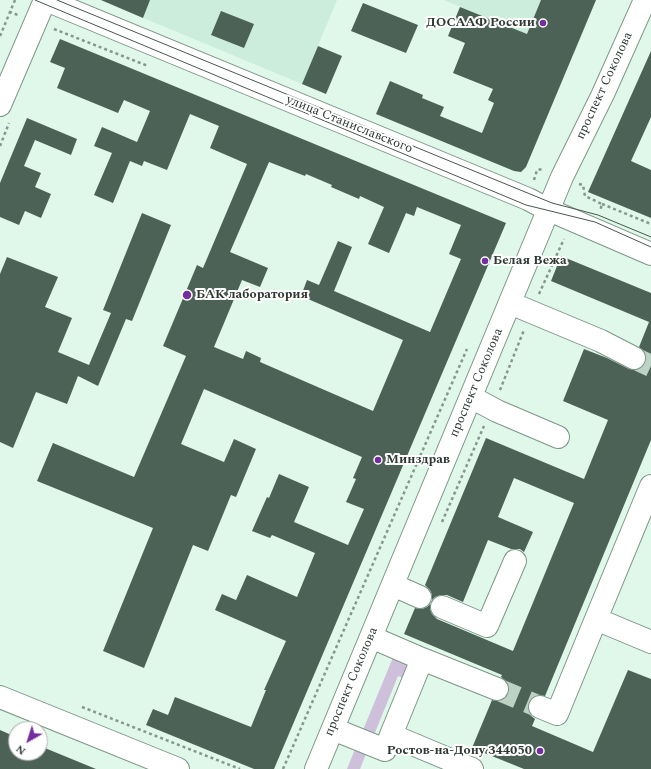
<!DOCTYPE html>
<html>
<head>
<meta charset="utf-8">
<style>
  body { margin:0 }
  #map { position:relative; width:651px; height:769px; overflow:hidden; background:#dff8ea; font-family:Spectral,serif }
  canvas { display:block }
  .north { position:absolute; left:8px; top:721px; width:40px; height:40px; box-sizing:border-box; background:#fff; border:1px solid #abafad; border-radius:50%; rotate:219deg; font-size:11px; font-weight:700; line-height:16px; text-align:center; color:#2e3832 }
  .north::after { content:''; display:block; margin:auto; width:14px; height:18px; background:#752c9f; clip-path:polygon(50% 0,100% 100%,50% 72%,0 100%) }
</style>
</head>
<body>
<div id="map">
<canvas width="651" height="769"></canvas>
<div class="north">N</div>
</div>
<script>
const ctx = document.querySelector('canvas').getContext('2d');
ctx.lineJoin = 'round';
function fillPath(path, color) { ctx.fillStyle = color; ctx.fill(path, 'evenodd'); }
function strokePath(path, color, width, dash) { ctx.strokeStyle = color; ctx.lineWidth = width; ctx.lineCap = dash ? 'butt' : 'round'; ctx.setLineDash(dash || []); ctx.stroke(path); }
function label(font, color, halo, rows, align = 'center') {
  ctx.font = font + ' Spectral,serif'; ctx.lineWidth = 4; ctx.setLineDash([]); ctx.textBaseline = 'middle'; ctx.strokeStyle = halo; ctx.fillStyle = color; for (const [text, x, y, turn = 0] of rows) {
    ctx.save(); ctx.translate(x, y); ctx.rotate((+turn || 0) * Math.PI / 180); ctx.textAlign = isNaN(turn) ? turn : align; if (halo) ctx.strokeText(text, 0, 0); ctx.fillText(text, 0, 0); ctx.restore();
  }
}
fillPath(new Path2D(`
  M100 0H337L302 84Z
  M444 0H596L574 54Z`), '#cdeddc');
fillPath(new Path2D(`
  M394 655 415 664 409 680 398 676 374 735 363 730Z
  M357 744 368 749 360 769H347Z`), '#cec0da');
fillPath(new Path2D(`
  M101 0H150L143 18Z
  M541 0H596L526 167 521 172 514 171 376 114 390 81 423 95 422 98 444 107 440 116 482 133 494 103 488 100 493 89 453 73 465 43 448 36 460 7 527 34Z
  M363 3 418 25 406 53 351 31Z
  M221 11 254 24 244 48 211 35Z
  M60 39 506 223 274 769H254L146 725 153 709 168 715 175 697 251 727 266 690H264L286 641 215 610 222 594 236 600 247 575 297 597 315 553 272 535 270 538 252 531 267 497 269 498 279 474 309 487 294 522 348 545 364 509 346 502 356 479 353 478 362 457 204 389 181 444 224 462 234 439 256 449 236 497 231 495 208 551 193 545 144 668 103 651 153 528 37 481 53 443 134 477 186 356 163 346 197 265 203 268 247 164 210 148 219 126 190 114 167 170 144 161 142 166 130 161 113 203 94 195 112 153 94 146 102 127 137 142 150 111 124 100 118 113 57 88 65 68 50 62ZM269 162 305 176 306 174 332 185 331 187 359 199 360 196 384 207 368 244 389 253 406 213 414 216 417 207 461 225 449 254 461 259 430 332 334 291 352 247 338 241 319 285 307 280 301 296 403 340 373 411 260 362 261 358 246 351 243 359 214 347 242 280 260 287 268 268 230 252Z
  M318 46 342 56 326 94 302 84Z
  M651 51V117L631 161 651 170V218L588 192Z
  M27 118 77 139 71 155 35 140 24 166 41 173 35 187 51 194 41 218 25 211 19 225 0 217V183Z
  M142 213 171 225 132 321 126 319 98 386 78 376 67 404 36 392 13 448 0 442V274L7 257 58 277 45 307 72 318 58 352 89 365 111 313 103 310Z
  M561 256 651 293V440L545 696 538 695 532 697 528 703V709L530 715 535 719 532 726 593 752 628 670 651 679V769H524L472 748 492 700 499 701 505 699 508 694 509 688 507 682 501 677 502 675 404 634 415 608 422 609 427 607 430 604V609L432 614 437 619 513 651 574 503 514 478 498 517 533 532 524 552 520 549H511L488 540 463 602 447 595H441L435 597 432 600V595L430 590 425 585 486 438 584 479 608 420 563 401 584 349 607 358 629 369 635 370 640 369 645 363 646 357 645 352 639 347 649 322 551 281Z
  M0 730 16 737V753H40V746L96 769H0Z`), '#4c6256');
strokePath(new Path2D(`
  M634 358 651 366
  M497 689 540 707`), '#bcd2c5', 22, [22, 11]);
const minor = new Path2D(`
  M46 0 528 199 549 210 651 254
  M0 105 45 0
  M510 303 601 341 634 358
  M471 397 497 411 558 437
  M651 486 596 619 651 642
  M393 585 420 597
  M442 607 487 626 515 561
  M371 637 422 659 391 735 472 769
  M422 659 497 689
  M0 697 178 769
  M540 707 557 714 596 619
  M333 729 385 750 391 735
  M316 769 562 177 603 94 645 0`);
strokePath(minor, '#7e9689', 24);
strokePath(new Path2D(`
  M15 0 10 12 18 15
  M54 29 148 66
  M0 36 10 12
  M0 146 9 123
  M534 180 537 170 544 169
  M579 184 583 185 585 196 602 204 600 211
  M602 204 651 224
  M539 294 564 239
  M500 390 524 330
  M442 522 484 426
  M82 707 240 769
  M283 769 467 349`), '#86978d', 2.5, [3, 3]);
strokePath(minor, '#fff', 22);
strokePath(new Path2D(`
  M35 0 526 205 595 222 651 247
  M57 0 552 203 598 215 651 237`), '#4a564f', 1);
for (const [x, y, r, color] of [
  [543,23,4,"#752c9f"],
  [485,261,4,"#752c9f"],
  [187,295,5,"#752c9f"],
  [378,460,4,"#752c9f"],
  [540,751,4,"#752c9f"]
]) { const dot = new Path2D(); dot.arc(x, y, r, 0, 2 * Math.PI); ctx.fillStyle = color; ctx.fill(dot); strokePath(dot, '#fff', 1.5); }
label('bold 13px', '#2e3832', '#fff', [
  ["ДОСААФ России",535,23,"right"],
  ["Белая Вежа",493,261],
  ["БАК лаборатория",196,295],
  ["Минздрав",386,460],
  ["Ростов-на-Дону 344050",532,751,"right"]
], 'left');
label('13px', '#2e3832', '#fff', [
  ["проспект Соколова",605,86,-65],
  ["улица Станиславского",349,125,22],
  ["проспект Соколова",477,383,-67],
  ["проспект Соколова",352,682,-67]
]);
</script>
</body>
</html>
